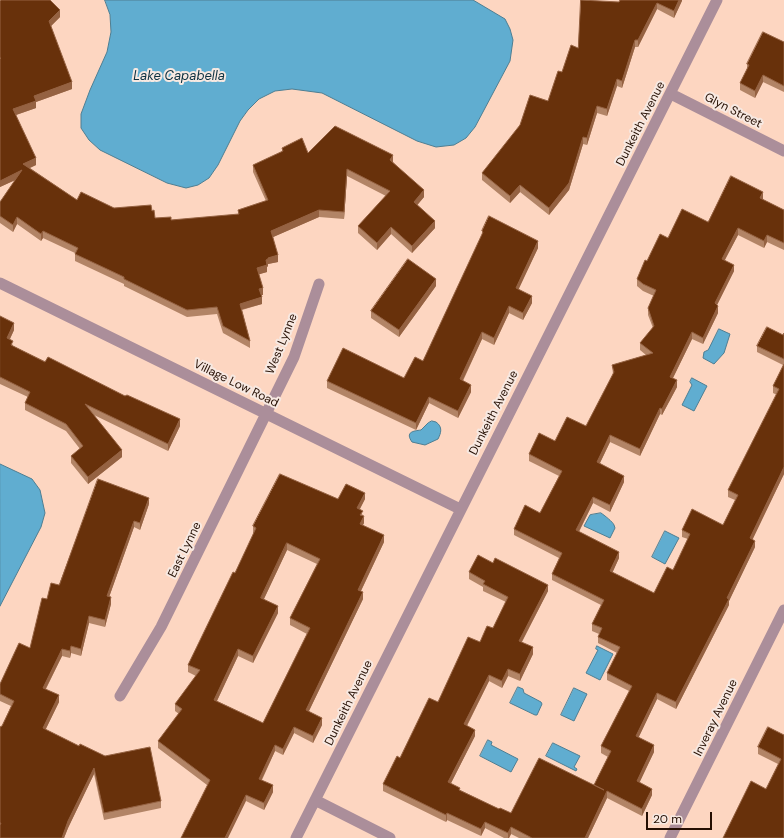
<!DOCTYPE html>
<html>
<head>
<meta charset="utf-8">
<style>
  body { margin:0 }
  #map { position:relative; width:784px; height:838px; overflow:hidden; background:#fdd6c1; font-family:"DM Sans",sans-serif }
  canvas { display:block }
  .scale { position:absolute; left:646px; top:812px; width:66px; height:18px; box-sizing:border-box; border:2px solid #250f03; border-top:0; padding-left:5px; font-size:12px; line-height:14px; white-space:nowrap; color:#250f03; -webkit-text-stroke:3px #f7e9e2; paint-order:stroke }
</style>
</head>
<body>
<div id="map">
<canvas width="784" height="838"></canvas>
<div class="scale">20 m</div>
</div>
<script>
const ctx = document.querySelector('canvas').getContext('2d');
ctx.lineJoin = 'round';
function fillPath(path, color) { ctx.fillStyle = color; ctx.fill(path, 'evenodd'); }
function strokePath(path, color, width, dash) { ctx.strokeStyle = color; ctx.lineWidth = width; ctx.lineCap = dash ? 'butt' : 'round'; ctx.setLineDash(dash || []); ctx.stroke(path); }
function label(font, color, halo, rows, align = 'center') {
  ctx.font = font + ' "DM Sans",sans-serif'; ctx.lineWidth = 4; ctx.setLineDash([]); ctx.textBaseline = 'middle'; ctx.strokeStyle = halo; ctx.fillStyle = color; for (const [text, x, y, turn = 0] of rows) {
    ctx.save(); ctx.translate(x, y); ctx.rotate((+turn || 0) * Math.PI / 180); ctx.textAlign = isNaN(turn) ? turn : align; if (halo) ctx.strokeText(text, 0, 0); ctx.fillText(text, 0, 0); ctx.restore();
  }
}
const water = new Path2D(`
  M105 0H473L505 19 510 29 513 40 510 61 475 127 466 138 454 145 436 147 417 141 322 93 292 89 275 91 259 99 248 110 240 121 218 165 209 178 198 185 186 188 167 183 100 150 89 140 81 128V114L90 90 107 52 111 32 110 15Z
  M719 329 730 334 724 353 714 364 703 358 704 352 708 350Z
  M692 378 707 386 694 411 682 405 692 385 690 382Z
  M432 421 436 422C443 427 441 433 438 439L425 445 412 442C405 432 413 431 421 430L428 423Z
  M0 464 32 479 40 490 45 513 41 527 0 606Z
  M601 513C604 515 613 522 614 525L615 528 610 538 584 526 590 515Z
  M665 531 679 538 665 564 652 557Z
  M597 646 613 654 600 680 586 673 598 650 596 649Z
  M518 687 523 689 524 693 541 702 542 704 537 715H535L510 703Z
  M574 688 587 694 574 721 561 715Z
  M488 740 492 742 491 745 518 759 511 772 480 756Z
  M553 743 580 756 574 767 577 769 576 771 546 756Z`);
fillPath(water, '#60add0');
strokePath(water, '#4e7e92', 1);
strokePath(new Path2D(`
  M671 94 784 151
  M0 283 460 509
  M120 696 161 627 294 357 319 284
  M315 800 390 838
  M296 838 717 0
  M670 838 784 610`), '#ab8e9a', 11);
fillPath(new Path2D(`
  M682 0 674 18 657 9 638 47H635L622 88 617 86 607 116 597 113 587 145 583 144 569 190 549 215 520 192 510 203 482 180V173L548 101 562 72 578 48 619 2Z
  M0 1 60 17 51 26 72 89 36 102V108L16 115 36 165 30 168 77 200 114 208 152 211 155 218 171 220 238 215V210L266 201 253 172V165L282 152V148L308 153 393 162 424 197 417 205 435 228 412 253 391 234 377 250 358 233V226L386 196 347 176 344 219 319 217 273 237 278 262 268 264V266L267 267V272L259 274 263 295H261L262 304 242 310 250 341V348L223 333 217 314 187 317 124 286V284L75 261V253L43 238 41 241 17 224 13 232 0 223V202L15 180 0 187Z
  M784 42V92L763 82 755 98 740 90V83L747 69V64Z
  M762 199 784 210V250L767 242 764 248 738 235 725 260 734 271 717 305 718 313 703 344 692 339 673 378 677 387 662 415 660 414 640 456 610 442 600 463 624 482 610 512 593 503 579 532 619 558 612 573 654 593 673 570 688 539 682 537V530L723 525 735 500 728 497V490L777 395 773 393V386L783 365 757 352V346L783 335 784 333V474L752 539 755 547 729 601V605L676 709 657 699 638 738 654 752 639 782 652 795 642 816 607 798 588 838H519L511 834 509 838H504L485 828 481 836 447 820 446 822 383 791V784L400 758 480 642 493 628 506 602 483 591V587L469 579V572L548 591 522 642 533 654 520 681 508 676 502 688 489 681 467 726 475 736 451 783 460 790 499 809 511 813 594 785 608 757 601 753V746L629 691 607 680V673L617 653 598 643V637L599 634 592 631V624L601 605 552 580V574L559 558 514 535V529L540 513 559 476 529 461V454L586 426 613 374 612 365 646 355 640 350V343L653 328 648 315V308L654 296 643 291 637 286V279L647 261 668 238 708 222 763 199Z
  M482 231 538 248 518 289 532 303 523 320 509 313 494 345 482 339 463 381 471 392 458 418 429 403 416 430 327 388V381L404 378 423 361 482 235Z
  M436 286 399 337 371 318V311Z
  M0 316 14 330 10 339 13 346 180 426 168 451 94 415 122 457 88 484 71 463V456L80 449 66 431 25 410V403L28 397 0 384Z
  M338 499H365L360 509 363 516 364 523 363 525 384 542 361 591 363 599 309 711 322 725 313 743 294 733 283 755 275 751 262 780 273 792 264 810 246 801 207 785 158 748V741L179 714 175 711V704L196 676 188 672V665L235 573 254 534 253 533V526ZM287 550 317 564 290 618V625L307 634 263 723 217 701 238 656 253 663 278 613 264 599Z
  M149 504 140 530 134 527 109 597 111 604 105 627 89 623 81 656 71 653 70 658 62 656 46 689 59 702 45 730 161 801V808L104 820 94 774 68 828 64 838H0V727L2 726 11 706 0 701V684L30 648 47 599 59 585Z
  M784 735V838L766 789 778 764 758 754V747Z`), '#b28466');
fillPath(new Path2D(`
  M679 0H682V1L674 18V11Z
  M657 3V9L638 47V40Z
  M60 10V17L49 28V21Z
  M635 40V47L622 88V81Z
  M763 75V82L755 98V91Z
  M617 79V86L607 116V109Z
  M72 82V89L36 102V108L13 116V109L34 96Z
  M597 106V113L587 145V138Z
  M583 137V144L569 190 549 215V208Z
  M393 155V162L390 167V160Z
  M36 158V165L23 171V164Z
  M347 169V176L344 219V212Z
  M22 170V177L0 187V181Z
  M520 185V192L510 203V196Z
  M424 190V197L414 209V202Z
  M763 192V199L760 205V198Z
  M319 210V217L271 238V231Z
  M17 217V224L13 232V225Z
  M435 221V228L412 253V246Z
  M391 227V234L377 250V243Z
  M738 228V235L722 265V259Z
  M43 231V238L41 241V234Z
  M767 235V242L764 248V241Z
  M538 241V248L516 295V288Z
  M278 255V262L268 264V266L267 267V272L257 275V268L266 260 268 258Z
  M734 265V271L715 309V303Z
  M436 279V286L399 337V330Z
  M263 288V295H259V289Z
  M532 296V303L523 320V313Z
  M262 297V304L240 310V304Z
  M509 306V313L494 345V338Z
  M718 306V313L703 344V338Z
  M14 323V330L7 345V338Z
  M482 332V339L460 386V379Z
  M692 332V339L670 384V377Z
  M677 380V387L662 415V409Z
  M471 385V392L458 418V411Z
  M429 397V403L416 430V423Z
  M660 408V414L640 456V449Z
  M180 419V426L168 451V444Z
  M610 435V442L597 469V462Z
  M122 450V457L88 484V477Z
  M784 467V474L750 545V538Z
  M624 476V482L610 512V505Z
  M365 493V499L357 514V508Z
  M593 497V503L576 537V530Z
  M149 498V504L140 530V523Z
  M364 516V523L360 530V524Z
  M134 521V527L107 603V596Z
  M384 535V542L358 597V590Z
  M755 541V547L729 601V605L676 709V702Z
  M287 543V550L261 605V598Z
  M619 552V558L610 578V571Z
  M548 585V591L519 647V641Z
  M363 592V599L306 717V710Z
  M111 597V604L105 627V620Z
  M278 606V613L253 663V656Z
  M89 616V623L81 656V649Z
  M71 646V653L70 658V651Z
  M533 647V654L520 681V674Z
  M62 649V656L43 694V688Z
  M238 649V656L214 707V700Z
  M508 669V676L502 688V681Z
  M489 675V681L464 731V724Z
  M657 693V699L636 743V736Z
  M59 695V702L43 735V728Z
  M322 718V725L313 743V736Z
  M294 727V733L283 755V749Z
  M475 730V736L448 789V782Z
  M275 745V751L259 785V779Z
  M654 745V752L637 788V781Z
  M94 768V774L68 828 64 838H62L68 821Z
  M273 785V792L264 810V803Z
  M652 789V795L642 816V809Z
  M607 791V798L588 838H585Z
  M246 795V801L228 838H225Z
  M447 813V820L446 822V815Z
  M485 822V828L481 836V829Z
  M511 827V834L509 838H508V833Z`), '#956242');
const building = new Path2D(`
  M1 0H50L60 10 49 21 72 82 34 96 36 101 13 109 36 158 23 164 77 200 81 192 114 208 151 205 152 211 154 210 155 218 171 217V220L239 214 238 210 268 200 253 165 283 151 282 148 302 138 308 153 335 126 393 155 390 160 424 190 414 202 435 221 412 246 391 227 377 243 358 226 390 191 347 169 344 212 319 210 271 231 278 255 268 258V259L266 260 267 265 257 268 263 288 259 289 262 297 240 304 250 341 223 326 217 307 187 310 124 279V277L75 254 78 248 43 231 41 234 17 217 13 225 0 216V202L22 170 0 181V59L1 58H0V1Z
  M581 0 619 2 620 0H679L674 11 657 3 638 40H635L622 81 617 79 607 109 597 106 587 138 583 137 569 183 549 208 520 185 510 196 482 173 520 125 530 95 548 101 558 71 562 72 571 45 578 48Z
  M763 32 784 42V86L763 75 755 91 740 83 749 65 747 64Z
  M731 176 763 192 760 198 784 210V243L767 235 764 241 738 228 722 259 734 265 715 303 718 306 703 338 692 332 670 377 677 380 662 409 660 408 640 449 610 435 597 462 624 476 610 505 593 497 576 530 619 552 610 571 654 593 667 567 673 570 690 534 682 530 692 509 723 525 738 495 728 490 779 389 773 386 784 364V467L750 538 755 541 727 598 729 599 676 702 657 693 636 736 654 745 637 781 652 789 642 809 607 791 585 838H532L511 827 508 833 485 822 481 829 447 813 446 815 383 784 397 756 400 758 429 698 438 702 468 637 480 642 487 626 493 628 508 597 483 584 485 581 469 572 478 555 493 563 495 558 548 585 519 641 533 647 520 674 508 669 502 681 489 675 464 724 475 730 448 782 460 788 459 790 499 809 500 808 511 813 539 758 604 790 594 785 611 751 601 746 632 686 607 673 620 647 598 637 602 628 592 624 604 600 552 574 562 553 514 529 525 505 540 513 562 471 529 454 539 433 555 441 567 417 586 426 614 372 612 365 653 353 640 343 654 326 648 308 656 290 643 284 637 279 645 260 647 261 660 234 668 238 682 209 708 222Z
  M489 216 538 241 516 288 532 296 523 313 509 306 494 338 482 332 460 379 471 385 458 411 429 397 416 423 327 381 343 348 404 378 415 357 423 361 483 232 482 231Z
  M408 259 436 279 399 330 371 311Z
  M0 316 14 323 7 338 13 341 11 345 45 362 48 357 125 396 127 395 180 419 168 444 85 404 122 450 88 477 71 456 83 446 66 424 25 403 30 392 0 377Z
  M767 327 783 335 784 333V359L757 346Z
  M280 474 338 499 346 484 365 493 357 508 363 511 360 515 364 516 360 524 384 535 358 590 363 592 306 710 322 718 313 736 294 727 283 749 275 745 259 779 273 785 264 803 246 795 225 838H181L210 780 158 741 182 709 175 704 200 670 188 665 233 572 235 573 256 528 253 526ZM287 543 320 559 290 618 310 628 263 723 214 700 238 649 253 656 278 606 261 598Z
  M98 479 149 498 140 523 134 521 107 596 111 597 105 620 89 616 81 649 71 646 70 651 62 649 43 688 59 695 43 728 79 746 80 744 105 756 150 747 161 801 104 813 94 768 68 821 62 838H0V825L1 823H0V727L2 726 14 701 0 694V684L19 643 30 648 42 598 47 599 51 583 59 585Z
  M768 727 784 735V838H723L751 781 766 789 781 759 758 747Z`);
fillPath(building, '#68310b');
strokePath(building, '#956242', 1);
label('12px', '#250f03', '#f7e9e2', [
  ["Glyn Street",733,111,27],
  ["Dunkeith Avenue",641,124,-63],
  ["West Lynne",282,344,-68],
  ["Village Low Road",236,384,26],
  ["Dunkeith Avenue",494,413,-63],
  ["East Lynne",185,550,-64],
  ["Dunkeith Avenue",349,703,-64],
  ["Inveray Avenue",716,718,-64]
]);
label('italic 13px', '#0d3141', '#f7e9e2', [
  ["Lake Capabella",179,77]
]);
</script>
</body>
</html>
